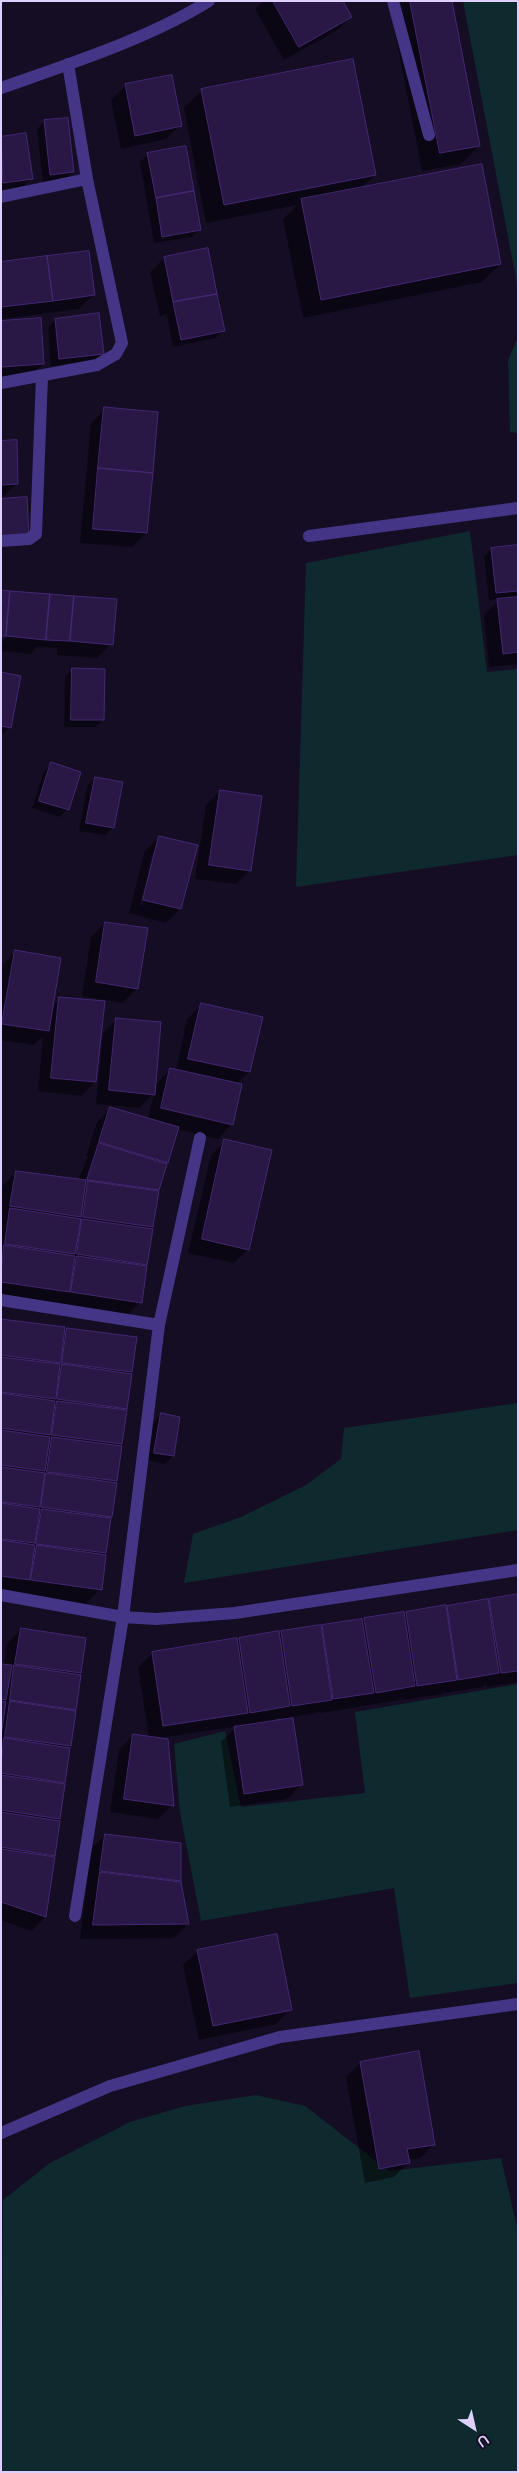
<!DOCTYPE html>
<html>
<head>
<meta charset="utf-8">
<style>
  body { margin:0 }
  #map { position:relative; width:519px; height:2473px; overflow:hidden; background:#150d24; font-family:"Varela Round",sans-serif }
  canvas { display:block }
  .frame { position:absolute; inset:0; border:2px solid #ddd0ff; pointer-events:none }
  .north { position:absolute; left:449px; top:2403px; width:50px; height:50px; -webkit-text-stroke:4px #150d24; paint-order:stroke; rotate:145deg; font-size:14px; font-weight:700; line-height:20px; text-align:center; color:#ddd0ff }
  .north::after { content:''; display:block; margin:auto; width:18px; height:22px; background:#ddd0ff; clip-path:polygon(50% 0,100% 100%,50% 72%,0 100%) }
</style>
</head>
<body>
<div id="map">
<canvas width="519" height="2473"></canvas>
<div class="frame"></div>
<div class="north">U</div>
</div>
<script>
const ctx = document.querySelector('canvas').getContext('2d');
ctx.lineJoin = 'round';
function fillPath(path, color) { ctx.fillStyle = color; ctx.fill(path, 'evenodd'); }
function strokePath(path, color, width, dash) { ctx.strokeStyle = color; ctx.lineWidth = width; ctx.lineCap = dash ? 'butt' : 'round'; ctx.setLineDash(dash || []); ctx.stroke(path); }
fillPath(new Path2D(`
  M463 1H518V289Z
  M518 337V433L510 432 508 360Z
  M470 531 487 672 518 669V855L296 887 306 563Z
  M518 1403V1530L184 1583 193 1534 241 1517 306 1485 341 1459 344 1428Z
  M518 1684V1983L410 1998 394 1888 201 1921 180 1812 174 1744 225 1731 241 1807 365 1793 355 1712Z
  M256 2095 305 2106 389 2171 501 2158 518 2231V2472H1L3 2200 50 2163 130 2122 185 2106Z`), '#0f2a2e');
fillPath(new Path2D(`
  M263 1H342L351 17 336 31 284 60 255 9Z
  M389 1H451L479 146 461 164 422 171Z
  M126 85 181 125 166 139 121 149 111 100Z
  M202 90 375 175 361 189 500 264 482 282 303 318 283 219 297 205 206 223 184 108Z
  M45 121 73 172 65 180 43 182 37 129Z
  M1 139 32 178 24 186 1 190Z
  M148 154 200 229 192 237 154 243 140 162Z
  M164 258 224 330 216 338 173 347 167 314 160 316 150 272Z
  M1 264 93 295 79 309 1 319Z
  M55 320 102 353 95 361 51 366 48 328Z
  M1 322 43 364 29 378 1 380Z
  M105 409 146 533 132 547 80 543 91 423Z
  M1 442 17 484 1 498Z
  M518 546V664L489 667 484 615 500 599 489 600 484 557 491 549Z
  M1 591 111 644 97 658 57 655V648L37 647 31 654 1 651V643L11 633 9 631 1 639Z
  M72 670 103 720 95 727H64L65 677Z
  M1 674 10 727 1 735Z
  M52 764 68 809 60 817 32 808 44 771Z
  M95 778 113 828 105 835 79 831 87 786Z
  M220 791 250 870 236 884 195 879 206 805Z
  M159 837 180 909 166 923 129 913 145 851ZM153 852H156L142 906 140 905Z
  M105 923 137 988 123 1003 82 996 91 937Z
  M15 952 52 1006 60 999 95 1082 81 1096 38 1091 43 1036 34 1045 1 1040V966Z
  M202 1004 261 1018 249 1072 236 1084 232 1124 218 1139 177 1129 164 1165 152 1227 149 1230H151L140 1302 126 1316 58 1306V1302L54 1306 1 1298 2 1186 16 1172 78 1180 88 1156H86L97 1122 111 1108 148 1119 154 1093 139 1108 96 1104 103 1033 117 1019 154 1086 171 1069 176 1071 187 1019Z
  M225 1141 248 1249 234 1263 188 1253 211 1155Z
  M1 1320 63 1333 68 1329 131 1372 128 1375 126 1408 123 1411 121 1444 118 1447 111 1516 108 1519 105 1553 102 1555 100 1589 86 1604 18 1594 19 1590 15 1594 1 1592Z
  M161 1414 179 1418 173 1456 165 1464 147 1460 154 1422Z
  M518 1596V1682L487 1687 486 1684 483 1687 445 1693 444 1691 442 1694 403 1700V1697L400 1700 362 1706 361 1704 359 1707 320 1713 319 1711 316 1713 292 1717 302 1784 287 1799 230 1807 221 1742 237 1726 236 1724 233 1727 158 1738 172 1805 158 1819 110 1812 119 1750 133 1735 149 1738 138 1667 153 1653 236 1643 239 1640 278 1635 281 1632 320 1629 323 1626 361 1622 364 1620 403 1613 404 1616 406 1613 445 1610 448 1607 487 1603 490 1600ZM278 1717 279 1721 272 1722Z
  M21 1629 80 1673 77 1676 74 1709 72 1712 69 1746 66 1749 64 1782 61 1785 59 1819 56 1822 54 1855 51 1858H53L45 1917 31 1931 1 1920V1665H4L7 1643Z
  M105 1835 179 1844 180 1881 188 1924 174 1938 80 1939 91 1849Z
  M198 1951 290 2010 276 2024 199 2040 183 1965Z
  M360 2063 434 2144 420 2158 408 2160V2163L394 2177 365 2183 346 2077Z`), '#0007');
const building = new Path2D(`
  M273 1H343L352 17 299 47Z
  M410 1H452L480 146 440 153Z
  M353 59 376 175 224 205 201 89Z
  M172 75 182 126 135 136 125 84Z
  M68 118 74 172 50 175 44 120Z
  M26 133 33 179 3 183 1 137Z
  M186 146 194 191 156 198 147 153Z
  M482 164 501 264 321 300 301 199Z
  M194 191 201 230 162 237 156 198Z
  M208 248 217 294 173 302 164 257Z
  M89 251 95 295 53 301 47 256Z
  M47 256 53 301 1 307V262Z
  M217 294 225 331 181 340 173 302Z
  M99 313 104 354 59 359 55 319Z
  M41 318 44 364 1 367V321Z
  M104 407 158 412 153 473 98 468Z
  M17 440 18 484 1 485V441Z
  M98 468 153 473 147 533 93 529Z
  M27 497 29 536 1 538V499Z
  M518 545V591L496 593 491 548Z
  M1 590 10 591 6 636H1Z
  M10 591 50 594 46 640 6 636Z
  M50 594 74 596 70 641 46 640Z
  M74 596 117 599 113 645 70 641Z
  M518 597V652L503 654 497 599Z
  M72 668 105 669 104 720H71Z
  M1 672 21 676 11 728 1 726Z
  M51 762 81 772 69 810 39 801Z
  M95 777 123 782 114 828 86 823Z
  M220 790 262 796 251 871 209 865Z
  M159 836 198 845 181 909 143 900Z
  M105 922 148 928 138 989 96 982Z
  M15 950 61 958 49 1031 2 1024Z
  M59 997 105 1001 96 1082 51 1078Z
  M201 1003 263 1017 250 1072 188 1059Z
  M116 1018 161 1022 155 1095 109 1090Z
  M170 1068 242 1084 233 1125 161 1108Z
  M110 1107 179 1127 168 1163 99 1142Z
  M224 1139 272 1150 249 1250 202 1239Z
  M99 1143 167 1164 159 1190 87 1180Z
  M16 1171 86 1180 81 1217 10 1206Z
  M88 1181 159 1191 153 1227 83 1217Z
  M10 1208 81 1219 75 1254 5 1244Z
  M82 1219 153 1229 147 1265 77 1254Z
  M4 1245 75 1256 70 1292 1 1282Z
  M77 1256 147 1266 142 1303 71 1292Z
  M1 1319 65 1327 61 1363 1 1355Z
  M67 1328 137 1337 132 1372 62 1363Z
  M1 1357 60 1364 56 1399 1 1392Z
  M62 1364 132 1374 127 1409 57 1399Z
  M1 1393 55 1401 51 1435 1 1428Z
  M57 1401 127 1410 122 1444 52 1435Z
  M161 1413 180 1417 174 1456 154 1453Z
  M1 1430 50 1437 45 1471 1 1465Z
  M52 1437 122 1446 117 1481 47 1472Z
  M1 1467 45 1473 40 1507 1 1502Z
  M46 1473 117 1483 112 1517 41 1507Z
  M1 1503 40 1509 35 1543 1 1539Z
  M42 1509 111 1518 106 1553 36 1544Z
  M1 1540 35 1545 30 1580 1 1576Z
  M37 1545 106 1555 102 1590 31 1580Z
  M518 1594V1671L501 1673 489 1599Z
  M488 1599 499 1673 458 1680 447 1606Z
  M446 1605 457 1680 417 1686 406 1612Z
  M404 1612 415 1686 376 1693 364 1618Z
  M362 1619 374 1693 333 1699 322 1625Z
  M321 1625 332 1700 292 1706 281 1631Z
  M21 1628 86 1638 81 1673 15 1664Z
  M279 1631 290 1706 250 1713 239 1638Z
  M237 1638 248 1713 163 1726 152 1652Z
  M1 1664 12 1665 6 1700 1 1699Z
  M14 1665 81 1675 76 1710 10 1700Z
  M1 1701 6 1702 1 1737Z
  M10 1701 76 1711 71 1746 5 1737Z
  M293 1718 303 1785 244 1794 234 1727Z
  M133 1734 168 1739 174 1806 124 1799Z
  M4 1738 70 1748 65 1783 1 1773Z
  M1 1775 65 1784 60 1819 1 1810Z
  M1 1812 60 1821 55 1856 1 1847Z
  M105 1834 181 1843V1881L100 1871Z
  M1 1849 55 1857 46 1917 1 1902Z
  M100 1872 181 1882 189 1924 93 1925Z
  M277 1934 292 2010 213 2026 197 1950Z
  M419 2051 435 2145 407 2149 410 2163 379 2169 360 2062Z`);
fillPath(building, '#291846');
strokePath(building, '#442873', 1);
strokePath(new Path2D(`
  M393 1 429 135`), '#453586', 12);
strokePath(new Path2D(`
  M1 88C69 64 148 39 209 1
  M1 197 87 179
  M1 383 97 365 116 354 122 343 87 179 68 64
  M309 536 518 508
  M1 541 29 539 36 534 42 376
  M1 1300 159 1325
  M1 1595 123 1617 156 1619 235 1613 518 1570
  M75 1916 123 1617 159 1325 200 1138
  M1 2133 110 2086 280 2037 518 2004`), '#453586', 12);
</script>
</body>
</html>
